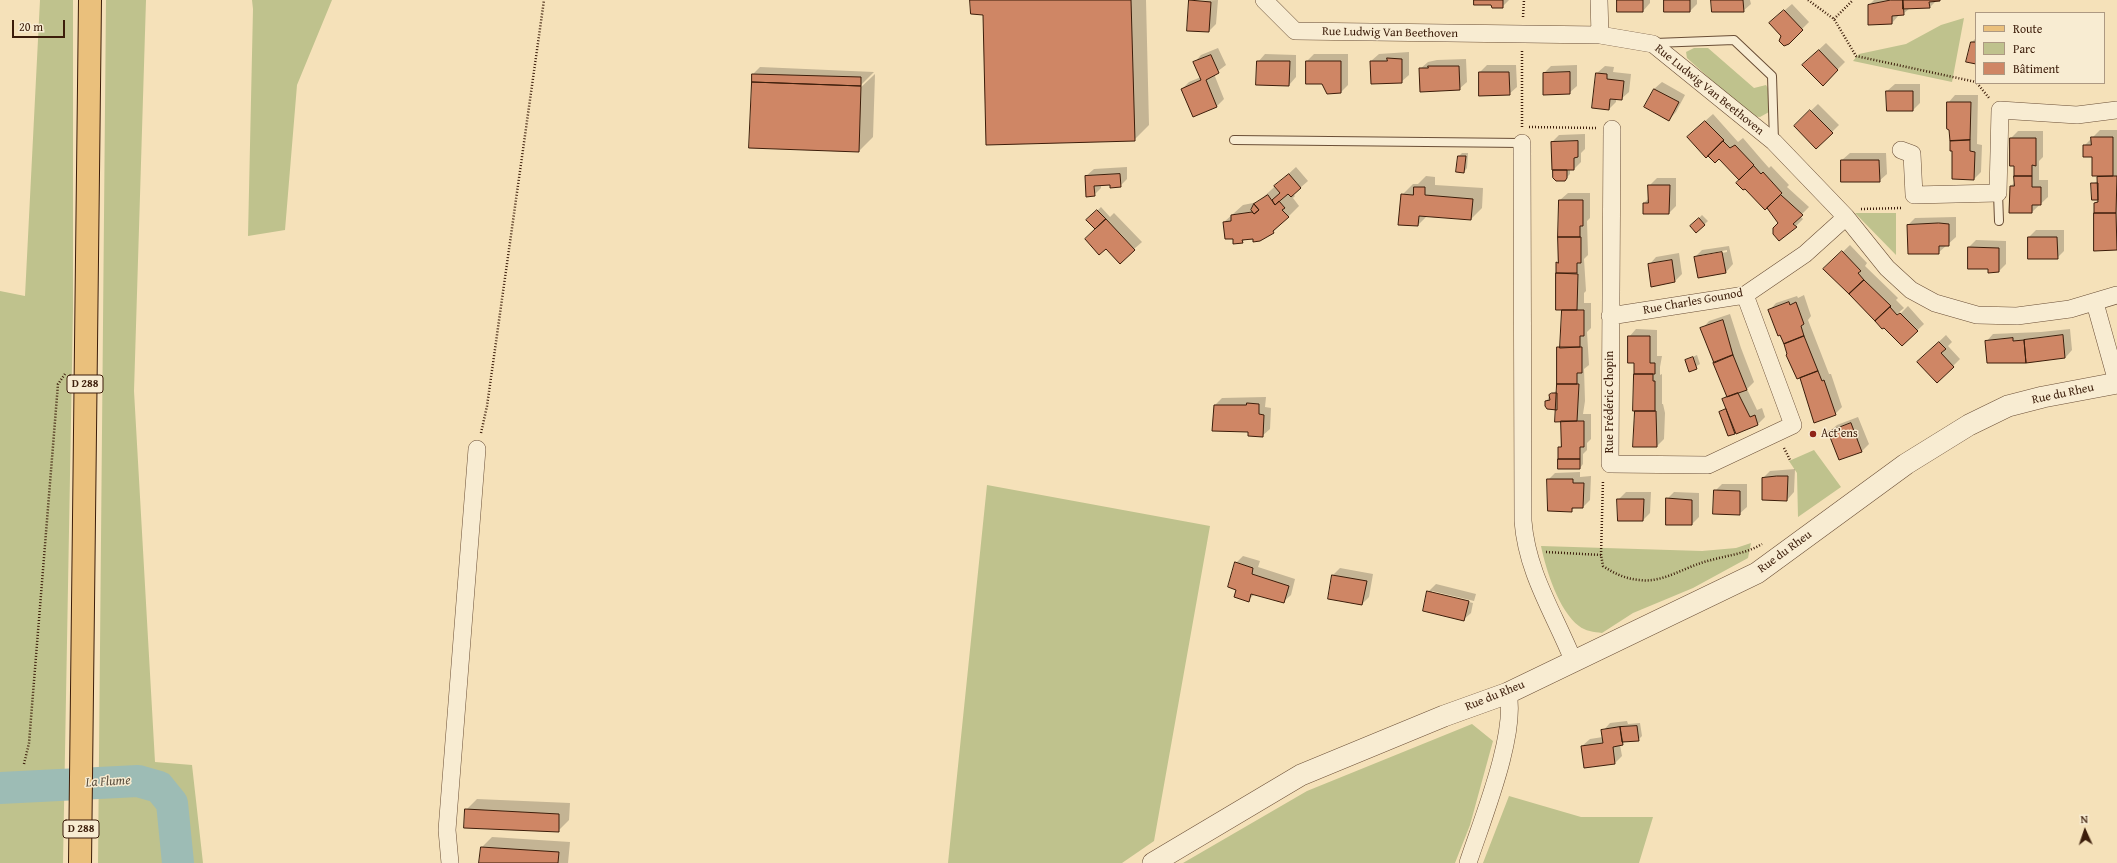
<!DOCTYPE html>
<html>
<head>
<meta charset="utf-8">
<style>
  body { margin:0 }
  #map { position:relative; width:2117px; height:863px; overflow:hidden; background:#f5e1b9; font-family:"Gentium Book Plus",serif }
  canvas { display:block }
  .legend { position:absolute; left:1975px; top:12px; width:130px; height:72px; box-sizing:border-box; background:#f8ecd2; border:1px solid #ad9982; margin:0; padding:5px 7px; list-style:none; font-size:12px; color:#3c1d0a }
  .legend li { display:flex; align-items:center; gap:8px; height:20px }
  .legend b { width:20px; border:1px solid #ad9982 }
  .north { position:absolute; left:2065px; top:811px; width:40px; height:40px; -webkit-text-stroke:3px #f8ecd2; paint-order:stroke; rotate:357deg; font-size:11px; font-weight:700; line-height:16px; text-align:center; color:#3c1d0a }
  .north::after { content:''; display:block; margin:auto; width:14px; height:18px; background:#3c1d0a; clip-path:polygon(50% 0,100% 100%,50% 72%,0 100%) }
  .scale { position:absolute; left:12px; top:20px; width:53px; height:18px; box-sizing:border-box; border:2px solid #3c1d0a; border-top:0; padding-left:5px; font-size:12px; line-height:14px; white-space:nowrap; color:#3c1d0a; -webkit-text-stroke:3px #f8ecd2; paint-order:stroke }
</style>
</head>
<body>
<div id="map">
<canvas width="2117" height="863"></canvas>
<ul class="legend">
<li><b style="height:5px;background:#eac07c"></b>Route</li>
<li><b style="height:11px;background:#bfc28d"></b>Parc</li>
<li><b style="height:11px;background:#cf8665"></b>Bâtiment</li>
</ul>
<div class="north">N</div>
<div class="scale">20 m</div>
</div>
<script>
const ctx = document.querySelector('canvas').getContext('2d');
ctx.lineJoin = 'round';
function fillPath(path, color) { ctx.fillStyle = color; ctx.fill(path, 'evenodd'); }
function strokePath(path, color, width, dash) { ctx.strokeStyle = color; ctx.lineWidth = width; ctx.lineCap = dash ? 'butt' : 'round'; ctx.setLineDash(dash || []); ctx.stroke(path); }
function label(font, color, halo, rows, align = 'center') {
  ctx.font = font + ' "Gentium Book Plus",serif'; ctx.lineWidth = 3; ctx.setLineDash([]); ctx.textBaseline = 'middle'; ctx.strokeStyle = halo; ctx.fillStyle = color; for (const [text, x, y, turn = 0] of rows) {
    ctx.save(); ctx.translate(x, y); ctx.rotate((+turn || 0) * Math.PI / 180); ctx.textAlign = isNaN(turn) ? turn : align; if (halo) ctx.strokeText(text, 0, 0); ctx.fillText(text, 0, 0); ctx.restore();
  }
}
fillPath(new Path2D(`
  M40 0H73V309L63 863H0V291L25 296Z
  M106 0H146L134 391 155 762 192 765 203 863H98Z
  M252 0H332L297 85 285 230 248 236 253 9Z
  M1964 18 1952 82 1853 61 1859 54 1906 44 1941 25Z
  M1694 48H1708L1754 88 1766 85C1771 92 1770 103 1769 112L1760 117 1751 116 1687 58 1686 52Z
  M1855 213H1896V255Z
  M1814 450 1841 487 1798 517 1797 473 1789 461Z
  M987 485 1210 526 1154 841 1122 863H948Z
  M1751 543 1748 558 1693 588 1633 613 1602 633C1594 632 1585 631 1579 626 1559 611 1546 570 1541 546L1702 551 1736 548Z
  M1472 724 1493 741 1470 825 1455 863H1183L1307 791Z
  M1509 796 1581 817H1653L1639 863H1483Z`), '#bfc28d');
fillPath(new Path2D(`
  M971 0H1146L1149 125 1134 140 983 14Z
  M1218 0 1216 24 1209 31 1190 1Z
  M1475 0H1509L1502 7Z
  M1618 0H1650V3L1643 11Z
  M1665 0H1697V4L1690 11Z
  M1712 0H1750L1751 4 1743 11Z
  M1874 0H1937L1930 7 1910 8 1903 14 1899 15 1892 23 1869 5Z
  M1792 4 1809 22 1787 44 1782 36 1778 16Z
  M1976 38V63L1972 42Z
  M1826 43 1845 62 1823 84 1811 57Z
  M1218 48 1226 65 1214 74 1224 99 1217 106 1193 116 1182 89 1189 82 1201 77 1194 63 1201 55Z
  M1409 52V75L1401 82 1371 61 1379 54Z
  M1265 54 1296 55V77L1289 85 1258 62Z
  M1314 54H1348V85L1341 92 1323 83H1307V61Z
  M1466 59 1467 82 1459 89 1420 69 1428 62 1437 60Z
  M1487 65H1516L1517 87 1509 94 1480 72Z
  M1577 65V86L1569 93 1544 94V73L1551 66Z
  M1605 66 1614 67 1613 72 1631 74 1629 92 1621 99 1616 98V102L1609 109 1594 107 1597 73Z
  M760 67 874 72 857 89 858 90 875 74 873 137 859 151 753 74Z
  M1662 82 1685 95 1676 112 1669 120 1654 89Z
  M1895 84H1920V103L1913 110 1887 91Z
  M1955 95H1978L1977 144 1982 145 1981 172 1974 179 1953 150 1948 103Z
  M1818 104 1839 125 1816 148 1795 126Z
  M1713 114 1738 142 1743 138 1761 159 1769 168 1771 166 1789 185 1787 187 1809 207 1800 216 1803 219 1796 226 1780 223 1775 215 1719 158 1695 130Z
  M2100 130H2117V249L2095 203 2100 199 2092 184 2098 181V176L2093 156 2084 146Z
  M2018 131H2043V157L2039 161V180H2048V197L2032 212 2011 186 2015 182V164L2011 138Z
  M1585 134V149L1581 153V162L1574 169H1570V174L1564 180 1552 142 1559 135Z
  M1462 153H1468L1467 168 1464 172 1457 171 1459 156Z
  M1850 153H1886L1887 174 1879 181 1842 160Z
  M1127 167V179L1120 186 1101 184V188L1094 195 1086 176 1094 169Z
  M1296 167 1308 181 1293 194 1295 196 1293 198 1299 206 1273 232 1260 240 1246 239 1242 242 1234 237 1224 222 1243 205 1258 202Z
  M1426 176 1435 177V185L1483 188 1482 208 1471 219 1428 215 1418 225 1402 195 1413 184H1418Z
  M1657 178H1676V206L1669 213 1644 203 1649 198V186Z
  M1568 193H1590V218L1587 221 1588 255 1584 259 1586 291 1584 293V303H1591V328L1587 332 1589 365 1584 369 1585 401 1583 414H1591V439L1587 443V450L1583 454V464L1580 468 1559 448 1562 445V420L1556 410 1546 402 1550 395 1558 390V348L1561 344 1563 309H1557V263L1559 260 1560 200Z
  M1101 207 1110 217 1114 213 1142 242 1134 249 1096 229 1088 220Z
  M1702 215 1708 221 1696 232 1691 226Z
  M1956 217V237L1938 253 1908 225 1915 218Z
  M2036 230H2064V251L2057 258H2029V237Z
  M1976 240 2006 241V264L1999 271 1989 268 1969 247Z
  M1850 245 1867 263 1865 266 1898 298 1896 300 1904 308 1896 315 1897 317 1908 306 1924 324 1902 345 1884 326 1882 328 1825 269Z
  M1729 246 1733 264 1726 272 1699 277 1695 257 1702 250ZM1727 250V252L1702 257V255Z
  M1679 253 1682 274 1675 281 1652 285 1649 265 1656 257Z
  M1804 295 1811 316 1808 320 1829 374H1831L1842 407 1835 414 1815 422 1800 377 1798 378 1793 370 1787 355 1788 353 1769 311 1776 303 1797 296 1798 298Z
  M1730 314 1741 348 1754 382 1747 389 1757 410 1762 408 1765 417 1758 424 1728 435 1720 412 1727 408 1723 399 1727 395 1702 329 1709 321Z
  M1636 329 1657 330V356H1662L1660 367V375L1662 374V404H1663L1665 413 1664 439 1657 446H1634V421L1636 419V410H1634L1635 362 1629 337Z
  M2070 329 2072 350 2065 358 1986 342 1993 334 2041 332Z
  M1946 335 1952 342 1948 346 1960 359 1953 366 1925 355Z
  M1697 355 1700 364 1690 370 1686 360Z
  M1266 397 1265 407 1271 408 1270 429 1262 436 1249 432 1213 430 1215 405 1222 398Z
  M1858 417 1869 444 1862 451 1829 432 1837 425Z
  M1795 469 1794 492 1787 500 1763 478 1770 471Z
  M1580 472V477L1591 476 1590 500 1583 507H1575L1571 511 1548 480 1555 473Z
  M1722 484H1747V507L1739 514 1715 491Z
  M1626 492H1651L1650 513 1643 520 1619 499Z
  M1674 492 1699 493V517L1692 524 1667 499Z
  M1243 556 1260 561 1258 567 1295 579 1291 595 1283 602 1255 594 1248 600 1237 590 1236 563Z
  M1340 568 1373 574 1369 597 1362 604 1329 598 1333 575Z
  M1436 584 1476 594 1474 601 1432 591V593L1473 603 1471 613 1463 620 1428 592Z
  M1627 721 1628 724 1640 723 1642 736 1638 740 1626 741 1620 745 1622 756 1615 763 1582 746 1590 739 1603 737V731L1610 723Z
  M477 799 570 803 569 820 558 831 466 810Z
  M492 837 570 842 568 863H480L481 848Z`), '#0003');
strokePath(new Path2D(`
  M0 788 138 781 159 787 172 803 178 863`), '#9dbcb5', 32);
const building = new Path2D(`
  M970 0H1131L1135 141 986 145 983 15 971 14Z
  M1189 0 1211 2 1209 32 1187 31Z
  M1474 0H1503V8H1492L1491 5H1474Z
  M1617 0H1643V12H1617Z
  M1664 0H1690V12H1664Z
  M1711 0H1743L1744 12H1712Z
  M1891 0H1903L1904 15 1892 16V24L1868 25V5Z
  M1903 0H1940V1L1929 2 1930 8 1903 9Z
  M1784 10 1803 30 1789 44 1784 46 1779 41 1781 36 1769 23Z
  M1971 42H1976V64L1966 62Z
  M1819 50 1838 70 1823 86 1802 65Z
  M1211 55 1219 73 1206 80 1217 107 1193 117 1181 89 1201 80 1193 62Z
  M1387 58 1402 59V83L1371 84 1370 61H1387Z
  M1257 61H1290L1289 86 1256 85Z
  M1306 61H1341V93L1327 94 1322 84H1306Z
  M1428 66H1459L1460 90 1420 92 1419 68H1428Z
  M1479 72H1509L1510 95 1479 96Z
  M1570 72V94L1543 95V73Z
  M1596 73 1607 74V79L1624 81 1622 100 1610 99 1609 110 1592 108Z
  M752 74 861 77V86L752 82Z
  M752 82 861 86 859 152 749 148Z
  M1654 89 1679 102 1669 121 1644 107Z
  M1886 91H1913V111H1887Z
  M1947 102H1971L1970 140 1950 141 1949 130 1947 129Z
  M1810 110 1833 133 1816 149 1794 126Z
  M1705 121 1724 140 1706 158 1687 137Z
  M2091 137H2113V176H2092V157H2083V145H2091Z
  M2010 138H2036V166L2032 165V176H2014V166H2010Z
  M1970 140V151L1975 152 1974 180 1952 179V151H1950V141Z
  M1578 141V157L1574 158V170H1552L1551 142Z
  M1723 141 1730 148 1735 145 1754 165 1739 180 1719 159 1715 163 1708 156Z
  M1458 156H1466L1464 173 1456 172Z
  M1841 160H1879L1880 182H1841Z
  M1754 166 1761 174 1763 172 1782 193 1765 210 1745 189 1743 190 1736 183Z
  M1553 170H1567V178L1565 181H1556L1553 178Z
  M1120 174 1121 187 1110 188V185L1094 186 1095 196 1086 197 1085 176Z
  M1289 174 1301 188 1291 197 1288 194 1275 205 1272 200 1280 193 1274 186Z
  M2014 176H2032V187H2041V205H2032V213H2009L2010 186H2014Z
  M2113 176H2117L2116 213H2094V203L2098 202 2097 177Z
  M2091 183H2098V200H2092Z
  M1648 185H1670L1669 214H1643V203H1648Z
  M1414 187H1425V195L1473 199 1471 220 1419 216 1418 226 1398 225 1401 194 1413 195Z
  M1268 195 1275 205 1279 201 1285 208 1282 210 1289 217 1273 231 1274 233 1260 241 1253 242V239L1242 240 1243 243 1233 244V239H1225L1223 222 1231 221V215L1252 212 1254 214 1259 210 1254 204Z
  M1781 195 1803 215 1793 224 1797 227 1779 241 1773 234V228L1778 223 1767 208Z
  M1559 200H1583V226H1580V237H1558Z
  M1254 204 1259 210 1254 214 1251 210Z
  M1097 210 1106 219 1095 229 1086 220Z
  M2094 213H2116L2117 250 2094 251Z
  M1699 218 1705 225 1696 233 1690 226Z
  M1106 219 1135 250 1120 264 1106 249 1099 255 1085 239Z
  M1939 223 1949 224V246H1939V254H1908L1907 225Z
  M1558 237H1581V263H1577V273H1556V262L1558 263Z
  M2028 237H2057L2058 259H2028Z
  M1968 247 1999 248V272L1988 273V269H1968Z
  M1842 251 1861 271 1858 273 1864 280 1849 294 1823 269Z
  M1722 252 1726 273 1698 278 1694 257Z
  M1672 260 1675 282 1651 287 1648 264Z
  M1556 273 1578 274 1577 310H1556Z
  M1864 280 1891 306 1875 321 1849 294Z
  M1789 302 1790 305 1796 302 1804 324 1801 326 1804 336 1784 344 1780 335 1778 336 1768 310Z
  M1890 307 1897 315 1900 313 1918 331 1902 346 1884 328 1882 329 1875 321Z
  M1562 310H1584V336H1580V347L1560 348Z
  M1723 320 1733 355 1714 363 1700 328Z
  M2063 335 2065 358 2026 363 2024 340Z
  M1628 336H1650V363H1655V374H1634V363H1628Z
  M1804 336 1818 371 1797 379 1786 355 1787 354 1784 344Z
  M2013 338V341L2024 340 2026 363H1987L1985 341Z
  M1939 342 1946 349 1941 353 1954 367 1937 383 1917 362Z
  M1557 347H1582V373H1577V384H1557Z
  M1733 355 1747 390 1727 397 1713 363Z
  M1693 357 1697 369 1689 372 1685 360Z
  M1818 371 1822 381 1824 380 1836 415 1814 423 1800 378Z
  M1634 374H1653V381H1655V411H1633Z
  M1557 384H1579L1577 421 1555 422Z
  M1552 393H1557V410L1547 409 1545 406V401L1550 400 1549 395Z
  M1738 393 1750 417 1755 415 1758 425 1736 434 1722 399Z
  M1247 403 1259 404V414L1264 415 1263 437 1248 436V432L1212 431 1214 405H1246Z
  M1726 409 1735 434 1728 436 1719 412Z
  M1635 411H1656L1657 447H1633Z
  M1561 421H1584V447H1580V459H1558V447H1561Z
  M1851 423 1862 452 1839 460 1828 432Z
  M1558 459H1580V469H1558Z
  M1777 476H1788L1787 501 1762 500V478Z
  M1547 479H1573V483H1584L1583 508H1572V512L1548 511Z
  M1714 490 1740 491V515L1713 514Z
  M1666 498 1692 500V525H1666Z
  M1617 499H1644L1643 521H1618Z
  M1235 562 1253 568 1252 574 1289 586 1284 603 1251 594 1249 602 1234 597 1236 590 1228 587Z
  M1332 575 1367 581 1362 605 1328 599Z
  M1427 591 1469 601 1464 621 1423 611Z
  M1637 726 1639 741 1622 742 1620 727Z
  M1620 727 1623 745 1613 747 1615 764 1584 768 1581 746 1603 743 1601 730Z
  M465 809 559 814V832L464 828Z
  M481 847 559 852 558 863H479Z`);
fillPath(building, '#cf8665');
strokePath(building, '#3c1d0a', 1);
const service = new Path2D(`
  M1655 43 1734 40 1772 76 1774 141
  M1234 140 1522 143
  M1998 193 1999 221`);
const minor = new Path2D(`
  M1264 0 1295 31 1600 35 1653 44 1774 142 1846 217 1887 268 1911 290 1935 303 1977 315 2017 316 2070 309 2117 295
  M1599 0 1600 35
  M1612 129 1610 464 1708 465 1793 425 1745 295
  M1522 143 1523 521C1527 573 1554 613 1573 660
  M1901 150 1912 154 1914 195 1998 193 2000 110 2077 115 2117 110
  M2095 303 2117 382
  M1610 316 1745 295 1805 254 1846 217
  M450 863 447 830 477 449
  M1468 863C1482 820 1517 735 1508 693`);
const tertiary = new Path2D(`
  M1153 863 1301 775 1444 716 1508 693 1757 573 1906 464 1969 425 2008 406 2043 397 2117 383`);
const primary = new Path2D(`
  M80 863 90 0`);
strokePath(service, '#6a4e36', 10);
strokePath(minor, '#6a4e36', 18);
strokePath(tertiary, '#6a4e36', 22);
strokePath(primary, '#3c1d0a', 24);
strokePath(new Path2D(`
  M1808 0 1834 19 1856 56 1976 82
  M1523 17 1524 0
  M1834 19 1853 0
  M1977 83 1989 98
  M1522 127V50
  M1529 127 1596 128
  M1861 209 1902 208
  M481 433 487 406 544 0
  M1784 448 1790 460
  M1546 552 1601 555 1603 566C1615 574 1626 579 1640 580 1661 583 1682 569 1701 563 1721 556 1744 555 1762 544
  M1601 555 1603 480
  M24 764 29 743 58 384 65 374`), '#3c1d0a', 2.5, [1, 2]);
strokePath(service, '#f8ecd2', 8);
strokePath(minor, '#f8ecd2', 17);
strokePath(tertiary, '#f8ecd2', 21);
strokePath(primary, '#eac07c', 22);
for (const [x, y, r, color] of [
  [1813,434,4,"#8f2418"]
]) { const dot = new Path2D(); dot.arc(x, y, r, 0, 2 * Math.PI); ctx.fillStyle = color; ctx.fill(dot); strokePath(dot, '#f8ecd2', 1.5); }
for (const [x, y, w] of [
  [85,384,36],
  [81,829,36]
]) { const box = new Path2D(); box.roundRect(x - w / 2, y - 9, w, 18, 3); ctx.fillStyle = '#f8ecd2'; ctx.fill(box); strokePath(box, '#3c1d0a', 1); }
label('bold 11px', '#3c1d0a', null, [
  ["D 288",85,384],
  ["D 288",81,829]
]);
label('12px', '#3c1d0a', '#f8ecd2', [
  ["Rue Ludwig Van Beethoven",1390,33,1],
  ["Rue Ludwig Van Beethoven",1709,90,39],
  ["Rue Charles Gounod",1693,302,-10],
  ["Rue du Rheu",2063,394,-12],
  ["Rue Frédéric Chopin",1610,402,-90],
  ["Rue du Rheu",1785,552,-36],
  ["Rue du Rheu",1495,696,-22]
]);
label('12px', '#3c1d0a', '#f8ecd2', [
  ["Act’ens",1821,434]
], 'left');
label('italic 13px', '#594d3d', '#f8ecd2', [
  ["La Flume",108,782,-3]
]);
</script>
</body>
</html>
